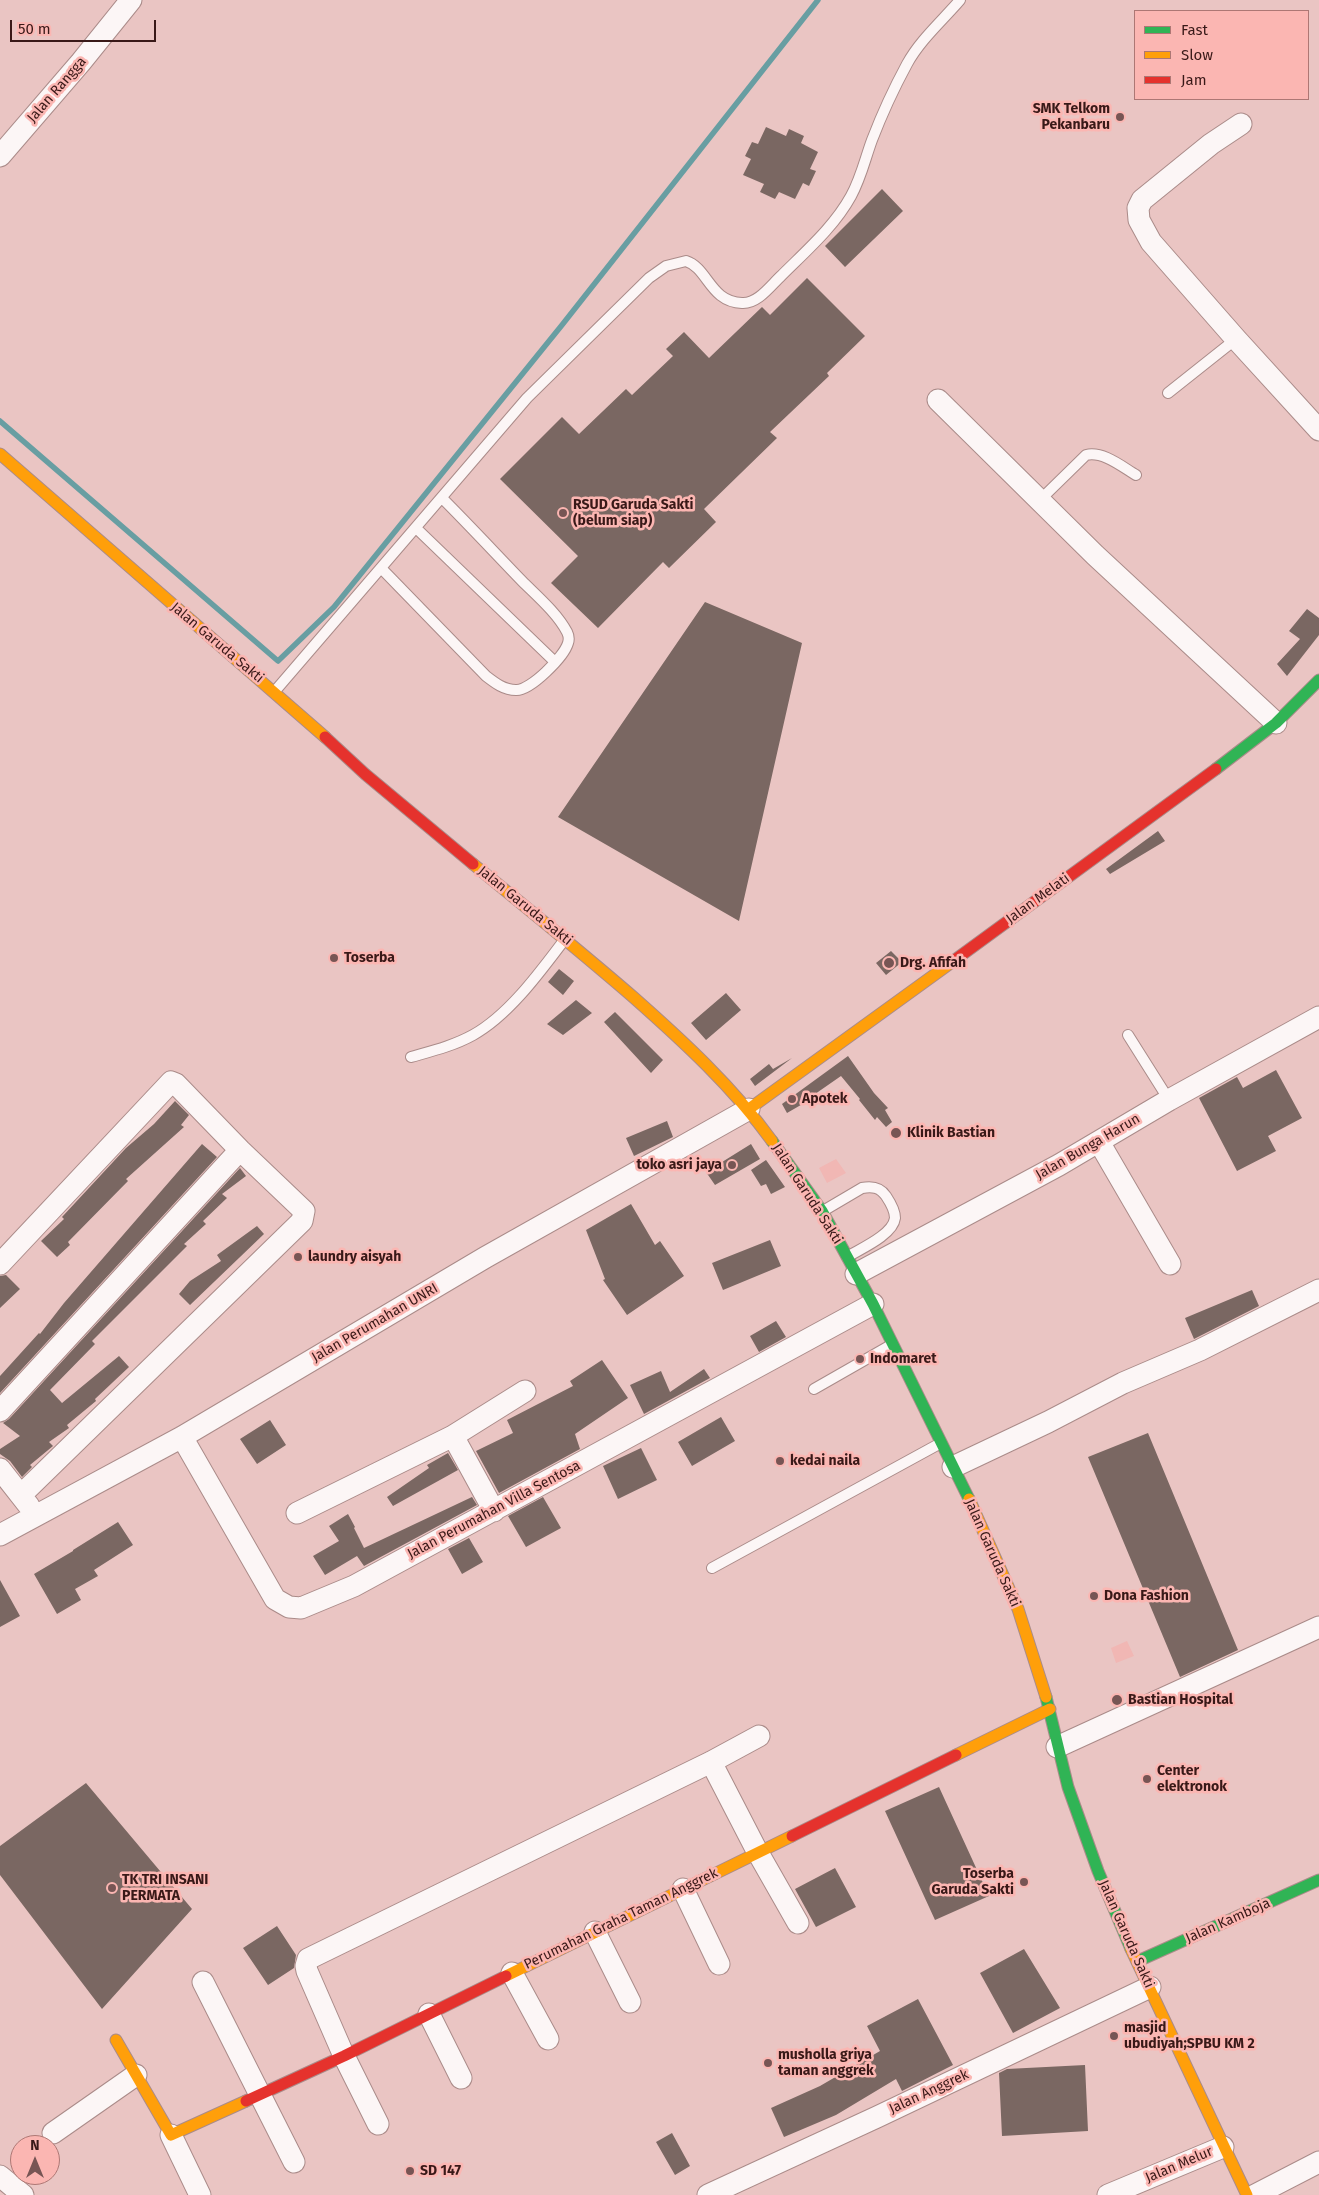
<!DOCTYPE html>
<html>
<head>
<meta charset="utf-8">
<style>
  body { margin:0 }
  #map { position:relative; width:1319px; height:2195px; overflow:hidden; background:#eac5c3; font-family:"Fira Sans",sans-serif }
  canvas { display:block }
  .legend { position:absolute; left:1134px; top:10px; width:175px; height:90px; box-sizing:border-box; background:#fbb6b2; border:1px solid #ad7774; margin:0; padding:6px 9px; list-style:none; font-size:15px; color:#391918 }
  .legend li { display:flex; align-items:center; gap:10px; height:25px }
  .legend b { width:25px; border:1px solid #ad7774 }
  .north { position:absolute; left:10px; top:2135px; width:50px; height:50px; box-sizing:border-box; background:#fbb6b2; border:1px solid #ad7774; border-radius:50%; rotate:0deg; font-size:14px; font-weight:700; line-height:20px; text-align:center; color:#391918 }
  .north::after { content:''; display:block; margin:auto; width:18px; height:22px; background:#775554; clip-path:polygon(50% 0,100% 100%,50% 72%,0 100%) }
  .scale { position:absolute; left:10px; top:20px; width:146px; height:22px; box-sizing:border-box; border:2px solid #391918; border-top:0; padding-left:6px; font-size:15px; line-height:18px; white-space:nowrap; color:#391918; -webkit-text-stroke:4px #fbb6b2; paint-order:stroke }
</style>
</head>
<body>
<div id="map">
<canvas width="1319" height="2195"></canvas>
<ul class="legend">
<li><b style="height:6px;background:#30b455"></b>Fast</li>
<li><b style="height:6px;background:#ff9f0a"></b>Slow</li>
<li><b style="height:6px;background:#e5322d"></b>Jam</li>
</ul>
<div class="north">N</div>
<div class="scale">50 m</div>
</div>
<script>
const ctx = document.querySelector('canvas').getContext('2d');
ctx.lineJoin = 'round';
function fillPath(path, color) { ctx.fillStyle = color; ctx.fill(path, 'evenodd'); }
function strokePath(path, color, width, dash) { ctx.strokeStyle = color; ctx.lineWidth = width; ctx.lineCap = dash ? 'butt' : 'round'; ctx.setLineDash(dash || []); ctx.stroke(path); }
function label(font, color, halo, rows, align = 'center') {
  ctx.font = font + ' "Fira Sans",sans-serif'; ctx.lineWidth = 5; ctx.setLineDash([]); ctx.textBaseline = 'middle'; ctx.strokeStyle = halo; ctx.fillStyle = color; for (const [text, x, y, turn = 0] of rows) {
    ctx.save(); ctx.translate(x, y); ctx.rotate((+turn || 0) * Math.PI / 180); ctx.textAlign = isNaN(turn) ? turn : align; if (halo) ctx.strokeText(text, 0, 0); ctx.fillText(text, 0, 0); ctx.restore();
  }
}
fillPath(new Path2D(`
  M836 1159 846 1173 827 1183 819 1168Z
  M1127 1641 1134 1656 1116 1663 1111 1648Z`), '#f1b7b4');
strokePath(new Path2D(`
  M0 421 278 661 334 607 562 325 818 0`), '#689ea2', 5.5);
fillPath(new Path2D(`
  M766 127 786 136 789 129 804 136 801 143 818 152 810 169 816 171 809 186 803 183 795 199 779 192 775 199 760 192 764 184 743 175 751 159 745 156 752 142 758 144Z
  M882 189 903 211 845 267 825 246Z
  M807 278 865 336 827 373 829 376 770 432 777 438 704 509 716 522 669 568 663 562 598 628 551 583 578 556 500 479 562 417 579 434 626 389 632 395 673 356 666 349 684 332 709 358 762 307 770 315Z
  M705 602 802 643 739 921 558 817Z
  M1307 609 1319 618V635L1287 676 1277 664 1300 639 1289 631Z
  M1158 831 1165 841 1110 874 1106 869Z
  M891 951 902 962 886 975 876 963Z
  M559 969 574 981 563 995 548 982Z
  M726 993 741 1010 706 1040 691 1023Z
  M576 1000 592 1013 563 1035 547 1024Z
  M615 1012 663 1060 651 1073 604 1022Z
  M848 1056 874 1093 888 1108 885 1110 892 1122 886 1127 877 1117 875 1120 859 1100 860 1099 841 1076 805 1101 806 1102 787 1113 782 1104Z
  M792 1058 755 1086 750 1079 769 1064 773 1069Z
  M1276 1070 1302 1118 1268 1136 1276 1151 1237 1171 1199 1098 1237 1077 1243 1088Z
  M175 1101 189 1115 181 1125 184 1127 126 1179 128 1181 68 1242 70 1245 57 1257 41 1241 64 1219 62 1217 126 1148 154 1124Z
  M667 1121 673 1137 634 1156 626 1138Z
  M202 1144 217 1157 0 1393V1376L39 1333 40 1334 64 1303Z
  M751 1144 760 1159 715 1185 706 1172Z
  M766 1160 785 1187 771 1194 766 1184 761 1186 751 1170Z
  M240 1168 246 1176 222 1194 227 1198 203 1221 206 1224 184 1244 187 1246 92 1341 95 1344 50 1390 62 1403 119 1356 129 1367 95 1399 96 1401 67 1425 69 1428 49 1442 53 1446 30 1465 32 1467 22 1477 10 1461 0 1454V1449L20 1436 3 1423 9 1419Z
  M631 1204 655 1245 660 1241 684 1276 627 1315 603 1280 605 1279 586 1230Z
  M257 1226 264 1234 190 1305 179 1294 190 1281 221 1261 217 1255Z
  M770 1240 781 1266 723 1290 712 1263Z
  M6 1275 20 1289 0 1308V1276Z
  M1252 1290 1259 1306 1194 1339 1185 1318Z
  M776 1321 786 1337 759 1352 750 1336Z
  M602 1360 628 1398 575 1434 580 1449 499 1493 476 1451 513 1433 507 1420 573 1386 570 1381Z
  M704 1369 710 1378 644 1414 630 1385 661 1371 670 1392Z
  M721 1417 735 1441 692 1466 678 1442Z
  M270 1420 286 1445 257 1464 240 1439Z
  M1148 1433 1238 1650 1180 1677 1088 1457Z
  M641 1448 657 1480 618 1499 603 1466Z
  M448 1453 458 1470 393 1506 387 1497 429 1468 427 1465Z
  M472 1497 477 1505 364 1566 357 1556 325 1575 313 1556 339 1541 329 1526 348 1514 355 1527 354 1528 364 1548Z
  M543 1497 561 1528 526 1547 508 1516Z
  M118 1522 133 1545 94 1570 98 1576 75 1589 81 1600 57 1614 34 1574 73 1551V1550Z
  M469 1538 483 1562 462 1574 448 1549Z
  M0 1580 20 1616 0 1627Z
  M86 1783 192 1909 102 2009 0 1875V1846Z
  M939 1787 989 1896 935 1920 885 1811Z
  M835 1868 856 1907 816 1927 795 1889Z
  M277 1926 296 1955 294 1968 268 1985 243 1948Z
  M1024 1949 1060 2008 1013 2033 980 1973Z
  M918 1999 953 2065 902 2091 896 2079 836 2115 784 2137 771 2108 820 2086 880 2051 867 2026Z
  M1085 2065 1088 2131 1002 2136 999 2073 1007 2069Z
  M672 2133 690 2166 675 2175 656 2142Z`), '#7a6762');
const lane = new Path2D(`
  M1168 393 1236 339
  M1039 501 1086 455C1103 451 1121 466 1136 475
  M416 528 555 662
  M381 568 486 676C495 683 504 690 516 690 530 691 564 657 568 643 569 640 569 636 567 632 557 613 537 596 522 581 495 553 469 525 442 498
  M275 691 527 398 649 278 666 266 686 261C708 268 710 302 742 303 758 304 771 285 781 276 806 251 834 227 851 196 861 178 865 159 872 140 882 114 894 88 907 64 920 40 942 21 960 0
  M1128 1035 1169 1100
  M411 1057C432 1051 453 1046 473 1035 509 1015 540 972 565 939
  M823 1211 862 1188C872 1186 880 1187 886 1196 890 1202 895 1210 895 1218 893 1235 860 1249 847 1257
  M814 1389 891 1345
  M712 1568 939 1444`);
const street = new Path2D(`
  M1241 124 1211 144 1142 200 1138 208 1139 220 1151 242 1236 339 1319 430
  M0 156 81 62 131 0
  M938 400 1095 555 1276 723
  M1099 1142 1170 1264
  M0 1264 171 1082 176 1084 240 1150 304 1211 302 1221 21 1495
  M856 1274 1059 1165 1169 1100 1319 1017
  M0 1411 240 1150
  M453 1436 494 1511
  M182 1437 275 1599 289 1607 301 1608 354 1586 873 1304
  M953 1467 1048 1422 1123 1383 1200 1350 1319 1290
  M0 1469 29 1506
  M297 1513 453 1436 525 1391
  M0 1535 182 1437 486 1257 749 1109
  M1057 1747 1319 1627
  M711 1762 757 1851 798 1923
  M683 1889 719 1964
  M595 1932 630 2002
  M512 1973 548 2039
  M203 1982 294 2162
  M429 2014 461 2078
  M378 2124 344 2056 307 1971 306 1966 308 1959 711 1762 759 1736
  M53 2133 136 2075
  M171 2135 200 2195
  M0 2176 23 2195
  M708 2195 877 2117 1150 1987
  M1108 2195 1223 2147
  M1255 2195 1319 2162`);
const fast = new Path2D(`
  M1216 769 1276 723 1319 680
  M772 1141 822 1211 873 1304 969 1499
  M1046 1697 1068 1787 1098 1871 1131 1949
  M1138 1961 1319 1880`);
const slow = new Path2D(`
  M0 454 325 737
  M473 864C527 908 580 951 632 996 683 1041 733 1087 772 1141
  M749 1109 952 962
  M969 1499 1018 1609 1046 1697
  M956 1755 1050 1709
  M1131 1949 1247 2195
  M506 1976 792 1836
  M116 2040 171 2135 246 2101`);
const jam = new Path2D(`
  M325 737 365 774 473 864
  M952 962 1216 769
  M792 1836 956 1755
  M246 2101 344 2056 506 1976`);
strokePath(lane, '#aa8b89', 12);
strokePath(street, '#aa8b89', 23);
strokePath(fast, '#aa8b89', 13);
strokePath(slow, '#aa8b89', 13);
strokePath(jam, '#aa8b89', 13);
strokePath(lane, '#fcf6f6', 10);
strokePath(street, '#fcf6f6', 21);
strokePath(fast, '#30b455', 11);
strokePath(slow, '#ff9f0a', 11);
strokePath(jam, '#e5322d', 11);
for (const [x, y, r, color] of [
  [1120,117,5,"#775554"],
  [563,513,5,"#775554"],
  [334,958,5,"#775554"],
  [889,963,6,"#775554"],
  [792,1099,5,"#775554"],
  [896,1133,6,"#775554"],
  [732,1165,5,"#775554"],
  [298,1257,5,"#775554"],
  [860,1359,5,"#775554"],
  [780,1461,5,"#775554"],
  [1094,1596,5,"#775554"],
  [1117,1700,6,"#775554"],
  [1147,1779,5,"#775554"],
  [1024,1882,5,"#775554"],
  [112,1888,5,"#775554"],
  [1114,2036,5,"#775554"],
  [768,2063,5,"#775554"],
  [410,2171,5,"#775554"]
]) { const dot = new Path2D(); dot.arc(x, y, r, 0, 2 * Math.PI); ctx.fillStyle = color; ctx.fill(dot); strokePath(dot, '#fbb6b2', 2); }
label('14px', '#391918', '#fbb6b2', [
  ["Jalan Rangga",57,90,-49],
  ["Jalan Garuda Sakti",217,643,40],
  ["Jalan Melati",1038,899,-36],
  ["Jalan Garuda Sakti",525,906,39],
  ["Jalan Bunga Harun",1088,1147,-30],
  ["Jalan Garuda Sakti",807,1194,57],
  ["Jalan Perumahan UNRI",375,1323,-30],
  ["Jalan Perumahan Villa Sentosa",494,1510,-28],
  ["Jalan Garuda Sakti",992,1553,66],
  ["Perumahan Graha Taman Anggrek",621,1919,-26],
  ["Jalan Kamboja",1228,1921,-24],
  ["Jalan Garuda Sakti",1126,1934,66],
  ["Jalan Anggrek",929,2092,-25],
  ["Jalan Melur",1179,2165,-23]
]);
label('bold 14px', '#391918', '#fbb6b2', [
  ["SMK Telkom",1110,109,"right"],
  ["Pekanbaru",1110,125,"right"],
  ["RSUD Garuda Sakti",573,505],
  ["(belum siap)",573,521],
  ["Toserba",344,958],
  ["Drg. Afifah",900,963],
  ["Apotek",802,1099],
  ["Klinik Bastian",907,1133],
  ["toko asri jaya",722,1165,"right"],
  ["laundry aisyah",308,1257],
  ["Indomaret",870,1359],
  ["kedai naila",790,1461],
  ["Dona Fashion",1104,1596],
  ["Bastian Hospital",1128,1700],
  ["Center",1157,1771],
  ["elektronok",1157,1787],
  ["Toserba",1014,1874,"right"],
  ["Garuda Sakti",1014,1890,"right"],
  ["TK TRI INSANI",122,1880],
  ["PERMATA",122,1896],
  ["masjid",1124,2028],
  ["ubudiyah;SPBU KM 2",1124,2044],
  ["musholla griya",778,2055],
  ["taman anggrek",778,2071],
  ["SD 147",420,2171]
], 'left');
</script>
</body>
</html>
